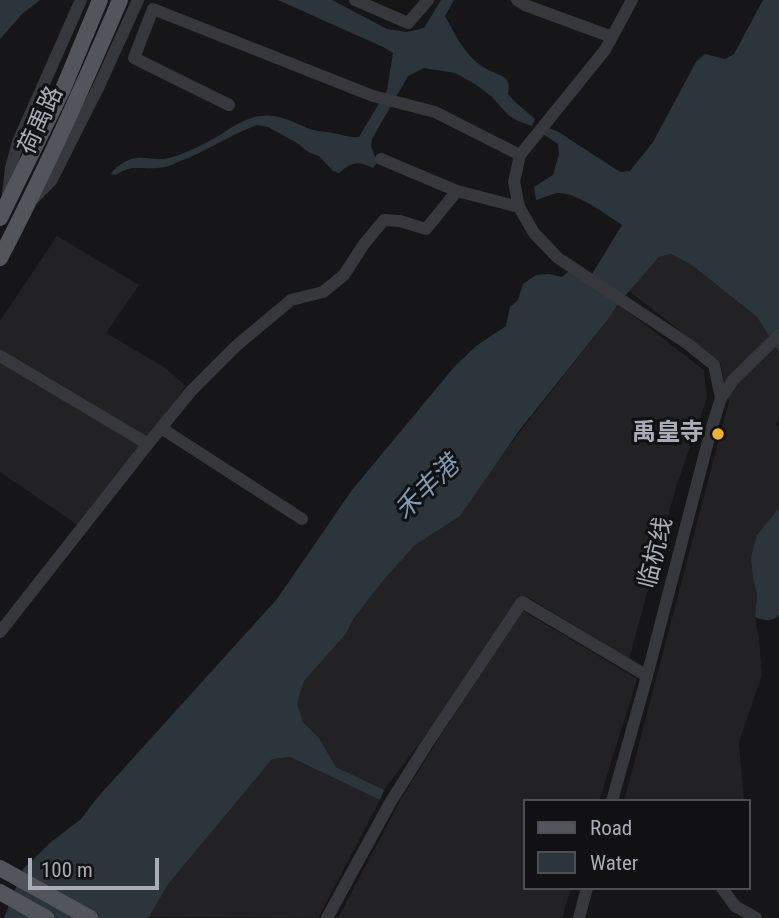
<!DOCTYPE html>
<html>
<head>
<meta charset="utf-8">
<style>
  body { margin:0 }
  #map { position:relative; width:779px; height:918px; overflow:hidden; background:#161618; font-family:"Roboto Condensed",sans-serif }
  canvas { display:block }
  .legend { position:absolute; left:523px; top:799px; width:228px; height:91px; box-sizing:border-box; background:#111113; border:2px solid #4d4f55; margin:0; padding:9px 12px; list-style:none; font-size:21px; color:#a8adb8 }
  .legend li { display:flex; align-items:center; gap:14px; height:35px }
  .legend b { width:35px; border:2px solid #4d4f55 }
  .scale { position:absolute; left:28px; top:858px; width:131px; height:32px; box-sizing:border-box; border:4px solid #a8adb8; border-top:0; padding-left:9px; font-size:21px; line-height:24px; white-space:nowrap; color:#a8adb8; -webkit-text-stroke:5px #111113; paint-order:stroke }
</style>
</head>
<body>
<div id="map">
<canvas width="779" height="918"></canvas>
<ul class="legend">
<li><b style="height:9px;background:#53555c"></b>Road</li>
<li><b style="height:19px;background:#2c353c"></b>Water</li>
</ul>
<div class="scale">100 m</div>
</div>
<script>
const ctx = document.querySelector('canvas').getContext('2d');
ctx.lineJoin = 'round';
function fillPath(path, color) { ctx.fillStyle = color; ctx.fill(path, 'evenodd'); }
function strokePath(path, color, width, dash) { ctx.strokeStyle = color; ctx.lineWidth = width; ctx.lineCap = dash ? 'butt' : 'round'; ctx.setLineDash(dash || []); ctx.stroke(path); }
function label(font, color, halo, rows, align = 'center') {
  ctx.font = font + ' "Roboto Condensed","Noto Sans SC",sans-serif'; ctx.lineWidth = 6; ctx.setLineDash([]); ctx.textBaseline = 'middle'; ctx.strokeStyle = halo; ctx.fillStyle = color; for (const [text, x, y, turn = 0] of rows) {
    ctx.save(); ctx.translate(x, y); ctx.rotate((+turn || 0) * Math.PI / 180); ctx.textAlign = isNaN(turn) ? turn : align; if (halo) ctx.strokeText(text, 0, 0); ctx.fillText(text, 0, 0); ctx.restore();
  }
}
fillPath(new Path2D(`
  M57 236 139 285 106 333 164 367 186 386 82 528 0 472V321Z
  M671 254 693 266 757 317 779 352V417L776 424 779 428V508L773 517 753 578 757 595 755 617 759 639 762 675 739 742 744 801H624L729 401 720 362 629 291 659 257Z
  M618 304 704 370 707 398 676 487 629 659 529 598 520 609 637 679 599 801H525V888H571L562 918H338L401 799 513 620 384 790 336 767 319 738 303 722 297 703 304 681 345 635 354 618 382 582 414 546 455 519 505 451 609 318Z
  M290 757 380 800 318 918 148 917 169 883 255 778 272 759Z`), '#222225');
fillPath(new Path2D(`
  M0 0H40L22 14 0 39Z
  M278 0H332L387 29 407 32 424 28 441 0H454L445 16C456 36 465 56 485 68 491 72 500 74 505 78 510 82 509 88 508 94L514 101 535 119 532 126 518 121 508 115 491 96 475 84 455 73 424 68 408 76 372 139 371 146 377 163 373 168C357 160 351 162 339 173L333 171 319 156 308 152 297 143 268 127 257 125C230 135 205 152 178 162 172 165 164 168 157 168 139 170 132 164 116 175L111 174C115 167 128 158 137 158 148 157 157 161 169 158 185 154 209 142 223 133 236 124 255 113 272 116 284 117 296 123 307 128 314 131 320 131 327 132 338 133 347 138 359 137L387 90 393 53 383 47Z
  M763 0H779V352L757 317 693 266 671 254 659 257 618 304 609 318 518 432 460 516 414 546 382 582 354 618 345 635 304 681 297 703 303 722 319 738 336 767 384 790 380 800 290 757 272 759 169 883 148 918H4L23 869 50 843 81 819 97 798 277 599 352 490 455 366 476 346 506 326 510 307 518 300 523 284 536 275 549 274 562 277 570 270 592 274 622 225C607 215 576 192 558 193 551 194 543 198 536 200L534 187 553 175 559 154 558 144 543 134 548 128 557 131 620 172 630 171 653 142 696 62 705 54 725 59 734 54Z
  M779 508V615C772 623 763 620 755 617L757 595 753 578 751 557 757 535Z`), '#2c353c');
strokePath(new Path2D(`
  M355 0 408 23 428 0
  M517 0 525 5 612 37
  M632 0 605 50 520 155 514 182 519 207 534 233 558 258 688 344 714 365 721 398
  M229 105 134 58 153 9 373 96 435 112 520 155
  M381 159 457 191 519 207
  M8 195 11 168 18 142 81 0
  M33 199 51 181 99 86 138 0
  M0 356 148 444 0 632
  M161 428 302 519
  M148 444 191 391 236 346 291 300 323 292 344 275 364 244 384 220 400 221 426 229 457 191
  M612 801 647 676 711 430 721 398 734 379 779 335
  M722 888 735 906 756 918
  M327 918 390 803 427 744 522 602 647 676
  M579 918 587 888`), '#37383d', 12);
strokePath(new Path2D(`
  M0 218 63 89 100 0
  M0 258C44 174 83 87 120 0
  M0 868 90 918
  M0 892 46 918`), '#53555c', 16);
for (const [x, y, r, color] of [
  [718,434,7,"#f2b134"]
]) { const dot = new Path2D(); dot.arc(x, y, r, 0, 2 * Math.PI); ctx.fillStyle = color; ctx.fill(dot); strokePath(dot, '#111113', 2.5); }
label('24px', '#a8adb8', '#111113', [
  ["荷禹路",42,121,-65],
  ["临杭线",657,553,-76]
]);
label('bold 24px', '#a8adb8', '#111113', [
  ["禹皇寺",704,434]
], 'right');
label('italic 26px', '#7f9bb3', '#111113', [
  ["禾丰港",428,489,-44]
]);
</script>
</body>
</html>
